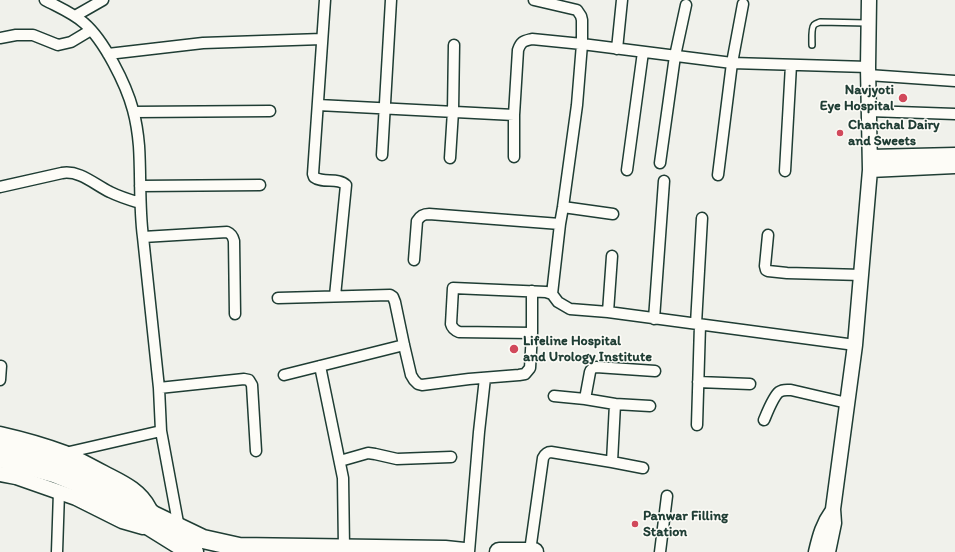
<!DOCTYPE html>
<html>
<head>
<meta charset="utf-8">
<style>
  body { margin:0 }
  canvas { display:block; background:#f0f1eb }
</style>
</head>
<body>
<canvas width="955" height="552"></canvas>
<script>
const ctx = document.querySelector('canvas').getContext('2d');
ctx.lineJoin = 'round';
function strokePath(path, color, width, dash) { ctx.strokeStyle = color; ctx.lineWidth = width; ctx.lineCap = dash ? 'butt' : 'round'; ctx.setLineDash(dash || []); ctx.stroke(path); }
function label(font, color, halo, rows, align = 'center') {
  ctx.font = font + ' Itim,sans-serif'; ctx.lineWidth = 3; ctx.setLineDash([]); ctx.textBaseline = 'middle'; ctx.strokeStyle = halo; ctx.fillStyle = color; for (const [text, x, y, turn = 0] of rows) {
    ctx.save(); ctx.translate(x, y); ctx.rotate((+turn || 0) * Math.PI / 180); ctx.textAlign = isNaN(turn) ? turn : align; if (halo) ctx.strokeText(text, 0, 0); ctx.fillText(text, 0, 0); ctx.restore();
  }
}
const lane = new Path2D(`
  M812 45C812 41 811 28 814 25 816 23 818 23 820 22L867 23`);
const street = new Path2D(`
  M45 0C58 7 73 13 84 23 104 40 126 84 133 110 136 121 138 134 139 146 141 176 139 207 143 237L227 232C232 234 233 237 234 241L235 314
  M325 0 313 174 314 177C323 184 338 177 346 185L335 296
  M534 0 577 10 581 16 582 20V44L577 105 563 207 560 224 552 294
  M75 16 103 0
  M0 38 16 35H33L58 45 71 42 91 30
  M617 49 622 0
  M108 54 203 43 322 39
  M868 75 955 81
  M318 105 514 115
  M869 111 955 114
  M134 112 270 111
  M382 155 391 0
  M514 157V115L518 50C521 41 524 41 532 39L582 44 732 63 868 67
  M450 158 453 111 454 45
  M660 163 675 56 686 5
  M627 170 643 52
  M785 171 791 65
  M718 175 732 63 743 4
  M140 186 260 185
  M0 187 62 173C80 170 95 185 110 192 120 197 130 200 140 203
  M563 207 613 214
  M768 235 765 266 766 270 768 271 787 273 862 275
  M143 237 159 388
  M414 260 417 221C420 216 423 214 429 214L560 224
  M278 298 390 295 393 297 395 302 404 345 411 375 414 380 418 384 422 385 469 379 519 375 525 374 530 368 532 333V291
  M608 312 612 256
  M654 319 664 181
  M696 324 702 218
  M532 333 459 332C454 330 452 328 451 324L453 288 546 292 552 294 558 302 570 309 608 312 855 345
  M320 366 343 478 344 548
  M284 375 404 345
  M0 380 1 366
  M698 382 750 384
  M554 396 585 399
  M615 404 650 406
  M764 420C767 413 773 397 779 392 783 389 787 390 791 390L847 403
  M697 425 700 325
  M65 453 161 431
  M340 461 368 453 375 454 397 459 451 457
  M643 468 612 462 615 404 585 399 590 372C591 369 592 368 596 367L655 371
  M179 528 161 431 159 388 244 379 249 380 252 385 256 451
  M530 551 543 458C545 454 547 452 551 452L612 462
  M57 552 59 492
  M469 552 479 432 485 378
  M660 552 667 496`);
const secondary = new Path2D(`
  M870 157 955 155
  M870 170 955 166
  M0 434C22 439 44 445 65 453 78 459 91 466 104 473 121 482 139 489 149 508
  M0 474 16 477 76 498 122 521 143 527
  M816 552C820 535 823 524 833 510
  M828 552 834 523 833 509 855 345 870 170 868 67 869 0`);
const highway = new Path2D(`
  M0 443 58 461 96 479 134 501 153 515 203 539 239 547 445 550 464 552
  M0 458 54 473 88 487 136 518 178 544 194 552
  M499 552H534`);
strokePath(lane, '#1f3d34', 8);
strokePath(street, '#1f3d34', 13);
strokePath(secondary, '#1f3d34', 17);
strokePath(highway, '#1f3d34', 21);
strokePath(lane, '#fdfcf7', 5);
strokePath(street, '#fdfcf7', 10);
strokePath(secondary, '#fdfcf7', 14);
strokePath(highway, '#fdfcf7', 18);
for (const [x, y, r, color] of [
  [903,98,5,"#d1495b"],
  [840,133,4,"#d1495b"],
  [514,349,5,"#d1495b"],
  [635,524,4,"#d1495b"]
]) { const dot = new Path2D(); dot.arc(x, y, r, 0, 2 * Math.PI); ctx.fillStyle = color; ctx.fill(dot); strokePath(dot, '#fdfcf7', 1.5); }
label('bold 14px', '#1f3d34', '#fdfcf7', [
  ["Navjyoti",894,90,"right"],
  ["Eye Hospital",894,106,"right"],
  ["Chanchal Dairy",848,125],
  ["and Sweets",848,141],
  ["Lifeline Hospital",523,341],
  ["and Urology Institute",523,357],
  ["Panwar Filling",643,516],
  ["Station",643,532]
], 'left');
</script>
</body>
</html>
